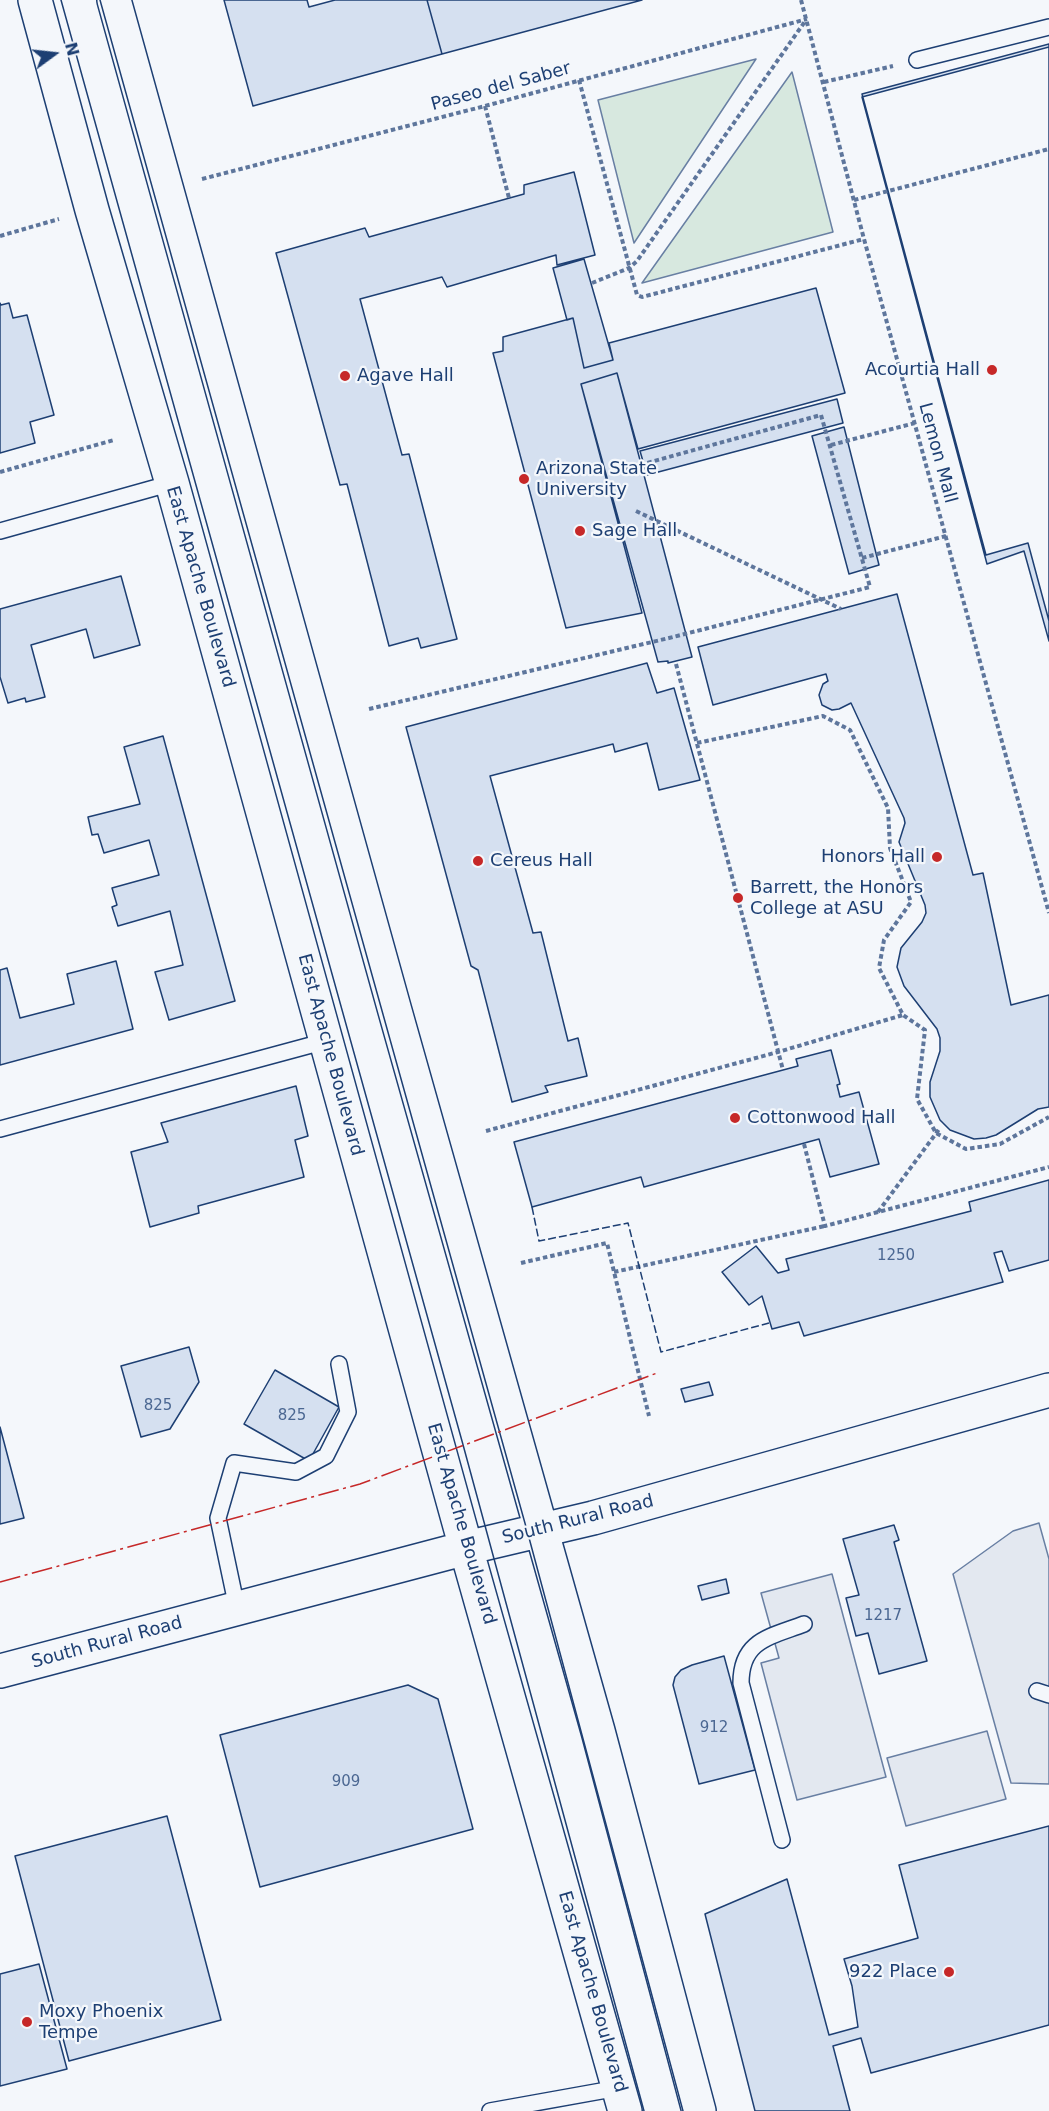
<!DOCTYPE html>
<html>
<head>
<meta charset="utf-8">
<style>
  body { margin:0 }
  #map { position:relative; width:1049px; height:2111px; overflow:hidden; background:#f4f7fb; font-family:"DejaVu Sans",sans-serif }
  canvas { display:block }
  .north { position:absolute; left:24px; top:24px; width:60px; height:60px; -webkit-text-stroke:4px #f4f7fb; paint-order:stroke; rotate:75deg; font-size:16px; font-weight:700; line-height:24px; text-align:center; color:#1d3f73 }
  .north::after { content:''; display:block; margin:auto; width:21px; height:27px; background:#1d3f73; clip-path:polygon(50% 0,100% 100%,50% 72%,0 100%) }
</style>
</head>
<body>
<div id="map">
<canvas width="1049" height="2111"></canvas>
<div class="north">N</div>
</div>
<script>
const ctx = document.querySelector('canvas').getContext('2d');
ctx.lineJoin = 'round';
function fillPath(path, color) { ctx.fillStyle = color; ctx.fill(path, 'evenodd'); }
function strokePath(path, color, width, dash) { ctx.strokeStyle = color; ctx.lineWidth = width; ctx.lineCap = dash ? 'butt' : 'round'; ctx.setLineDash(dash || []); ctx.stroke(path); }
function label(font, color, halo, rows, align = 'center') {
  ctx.font = font + ' "DejaVu Sans",sans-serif'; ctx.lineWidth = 4.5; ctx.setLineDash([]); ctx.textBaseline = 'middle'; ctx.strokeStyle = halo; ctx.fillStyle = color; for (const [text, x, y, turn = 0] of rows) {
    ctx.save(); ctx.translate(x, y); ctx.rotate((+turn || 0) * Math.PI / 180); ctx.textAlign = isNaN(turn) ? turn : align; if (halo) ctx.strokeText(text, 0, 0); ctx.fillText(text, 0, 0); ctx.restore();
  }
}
const green = new Path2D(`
  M756 59 634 243 598 100Z
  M792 72 833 232 642 283Z`);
fillPath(green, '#d7e8df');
strokePath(green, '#687fa3', 1.5);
const parking = new Path2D(`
  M1039 1523 1049 1559V1784L1011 1783 953 1574 1013 1531Z
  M832 1574 886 1777 797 1800 761 1663 779 1658 761 1593Z
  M987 1731 1006 1799 906 1826 887 1758Z`);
fillPath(parking, '#e3e8f0');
strokePath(parking, '#687fa3', 1.5);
const building = new Path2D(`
  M224 0H307L309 7 335 0H427L442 54 253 106Z
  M427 0H642L442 54Z
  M1049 44V621L1028 543 986 555 862 94Z
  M1049 47V641L1024 551 987 564 862 97Z
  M574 172 595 255 557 265 556 255 447 287 442 277 360 299 402 455 409 454 457 639 421 648 418 638 389 646 347 484 340 485 276 253 365 228 369 237 524 194V185Z
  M584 259 613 360 584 368 573 318 567 320 553 268Z
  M816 288 845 393 638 449 617 373 581 384 642 613 566 628 493 353 503 351V337L573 318 584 368 613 360 609 343Z
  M0 303 1 305 9 303 13 318 27 315 54 415 30 422 35 443 0 453Z
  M617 373 692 657 668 663V661L658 662 581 384Z
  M837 399 843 423 647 475 640 451Z
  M844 427 879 565 849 574 812 436Z
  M121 576 140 645 94 658 86 629 31 645 45 697 26 702 25 698 8 703 0 677V609Z
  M897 594 973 875 983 873 1011 1005 1049 995V1107L1038 1109 996 1135 986 1138 974 1139 950 1130 940 1120 930 1097V1082L940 1051V1038L937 1029 904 986 897 967 901 948 922 922 926 913 925 905 899 842 905 823 904 818 851 703 839 709 832 710 822 705 819 695 823 684 828 681 826 674 713 705 698 647Z
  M647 663 657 693 674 688 700 780 659 790 647 743 615 752 613 744 490 776 533 933 541 932 568 1041 578 1038 587 1076 545 1086 548 1092 512 1102 478 970 471 966 406 727Z
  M163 736 235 1001 169 1020 155 972 183 965 170 911 118 926 112 907 117 905 112 888 159 875 149 840 104 853 98 834 92 835 88 817 140 804 124 747Z
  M116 961 133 1029 0 1065V970L7 968 20 1018 74 1004 67 974Z
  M831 1050 840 1084 837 1085 840 1097 859 1092 879 1164 830 1177 819 1139 644 1187 641 1177 532 1207 514 1142 798 1066 796 1059Z
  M296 1086 308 1136 295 1140 304 1177 198 1206 199 1213 150 1227 131 1152 168 1142 161 1123Z
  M1049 1180V1260L1009 1271 1002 1251 994 1253 1003 1282 804 1336 799 1322 772 1329 762 1296 749 1305 722 1272 756 1246 778 1273 789 1270 786 1259 971 1211 969 1202Z
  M189 1347 199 1382 170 1429 141 1437 121 1366Z
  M275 1370 339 1407 309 1461 244 1424Z
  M709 1382 713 1395 685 1402 681 1389Z
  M0 1427 24 1518 0 1524Z
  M894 1525 899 1540 894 1542 927 1661 879 1674 868 1633 856 1636 846 1598 859 1595 843 1539Z
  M726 1579 729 1593 702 1600 698 1586Z
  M724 1656 755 1770 699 1784 673 1685 675 1677 681 1670 692 1665Z
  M408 1685 438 1699 473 1829 260 1887 220 1735Z
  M167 1816 221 2020 69 2061 15 1856Z
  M1049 1826V2025L871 2073 861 2038 833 2046 850 2111H755L705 1914 787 1879 829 2035 858 2027 852 1986 844 1959 918 1938 899 1865Z
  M39 1964 67 2069 0 2086V1974Z`);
fillPath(building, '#d5e0f0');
strokePath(building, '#1d3f73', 1.5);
const service = new Path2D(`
  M917 60 1049 27
  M0 531 172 483
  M0 1129 326 1041
  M237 1608 218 1518 234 1463 296 1472 326 1456 348 1412 339 1364
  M1037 1691 1049 1695
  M782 1840 741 1683C741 1640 770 1637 804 1624
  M490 2111 618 2088`);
const primary = new Path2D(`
  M35 0 92 210 172 483 466 1548 625 2111
  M114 0 395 1011 598 1731 699 2111
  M0 1671 466 1548 593 1518 1049 1390`);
strokePath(service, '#1d3f73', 18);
strokePath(primary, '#1d3f73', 36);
strokePath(new Path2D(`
  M801 0 864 239 1049 913
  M579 80 637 295 642 297 864 239
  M824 82 893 66
  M485 106 509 198
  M202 179 485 106 807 19
  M854 200 1049 149
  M0 236 59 219
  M592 283 629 268 637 261 806 20
  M831 445 915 423
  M0 472 114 440
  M636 511 841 609
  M862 558 946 536
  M676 664 783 1070
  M369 709 669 638 870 587 821 415 625 469
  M697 743 823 716 850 730 888 808 890 848 911 902 884 940 879 968 903 1015 925 1030 917 1099 936 1133 966 1149 1000 1144 1049 1117
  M486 1131 778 1052 903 1015
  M804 1144 825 1226 1049 1167
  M878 1212 940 1128
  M521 1263 607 1243 649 1416
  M614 1272 825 1226`), '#5e769c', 4, [4.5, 3]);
strokePath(service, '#f4f7fb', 15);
strokePath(primary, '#f4f7fb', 33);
strokePath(new Path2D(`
  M61 0 462 1441 644 2111
  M100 0 528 1534 683 2111`), '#1d3f73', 1.5);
strokePath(new Path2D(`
  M532 1207 539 1241 628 1223 661 1352 769 1323`), '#1d3f73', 1.5, [8, 3]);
strokePath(new Path2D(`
  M0 1582 360 1484 657 1373`), '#c62828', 1.5, [21, 4.5, 3, 4.5]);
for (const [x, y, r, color] of [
  [992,370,6,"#c62828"],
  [345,376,6,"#c62828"],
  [524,479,6,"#c62828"],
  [580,531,6,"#c62828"],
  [937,857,6,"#c62828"],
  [478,861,6,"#c62828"],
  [738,898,6,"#c62828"],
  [735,1118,6,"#c62828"],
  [949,1972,6,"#c62828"],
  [27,2022,6,"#c62828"]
]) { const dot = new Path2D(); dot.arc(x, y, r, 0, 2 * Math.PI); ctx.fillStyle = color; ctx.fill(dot); strokePath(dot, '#f4f7fb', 2); }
label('15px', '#4b6792', null, [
  ["1250",896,1256],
  ["825",158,1406],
  ["825",292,1416],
  ["1217",883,1616],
  ["912",714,1728],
  ["909",346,1782]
]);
label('18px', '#1d3f73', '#f4f7fb', [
  ["Paseo del Saber",501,87,-15],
  ["Lemon Mall",937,453,75],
  ["East Apache Boulevard",200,587,74],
  ["East Apache Boulevard",330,1055,75],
  ["South Rural Road",578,1520,-14],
  ["East Apache Boulevard",461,1524,74],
  ["South Rural Road",107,1643,-15],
  ["East Apache Boulevard",592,1992,74]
]);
label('18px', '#1d3f73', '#f4f7fb', [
  ["Acourtia Hall",980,370,"right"],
  ["Agave Hall",357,376],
  ["Arizona State",536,469],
  ["University",536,490],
  ["Sage Hall",592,531],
  ["Honors Hall",925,857,"right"],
  ["Cereus Hall",490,861],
  ["Barrett, the Honors",750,888],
  ["College at ASU",750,909],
  ["Cottonwood Hall",747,1118],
  ["922 Place",937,1972,"right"],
  ["Moxy Phoenix",39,2012],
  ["Tempe",39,2033]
], 'left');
</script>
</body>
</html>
